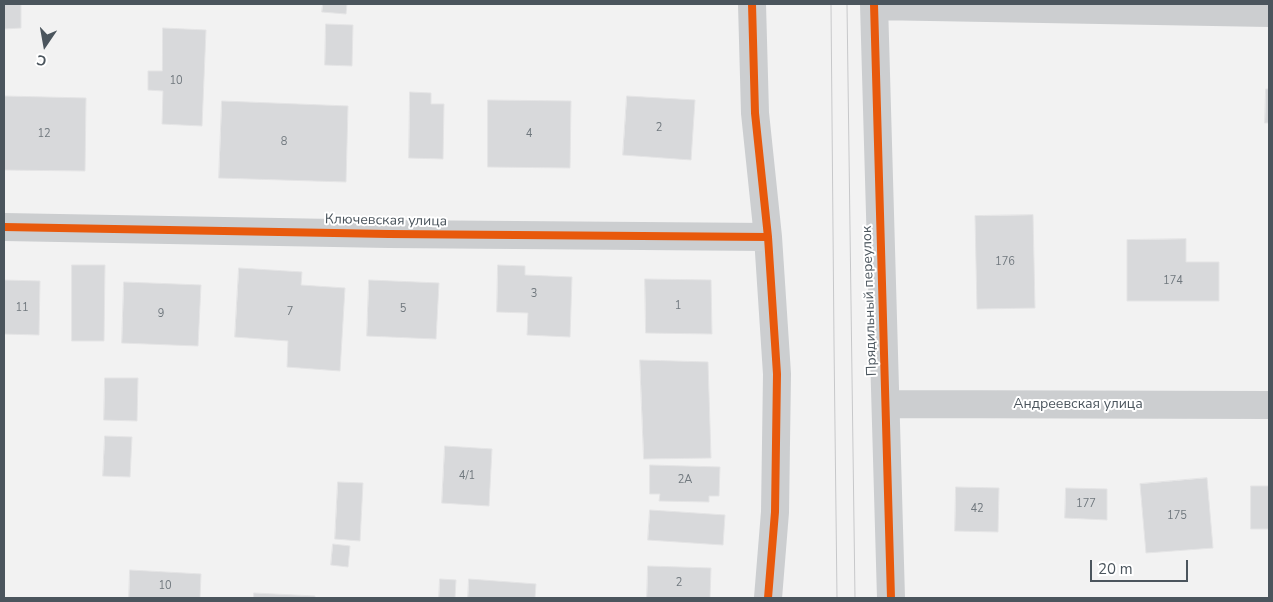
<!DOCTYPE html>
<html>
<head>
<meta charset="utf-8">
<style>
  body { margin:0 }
  #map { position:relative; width:1273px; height:602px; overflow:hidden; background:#f2f2f2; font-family:"Nunito Sans",sans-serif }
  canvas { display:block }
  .frame { position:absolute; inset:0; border:5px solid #4b555d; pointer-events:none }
  .north { position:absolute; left:20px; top:20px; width:50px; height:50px; -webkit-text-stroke:4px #fff; paint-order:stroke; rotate:192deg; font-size:14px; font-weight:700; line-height:20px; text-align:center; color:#4b555d }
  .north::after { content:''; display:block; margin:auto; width:18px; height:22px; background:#4b555d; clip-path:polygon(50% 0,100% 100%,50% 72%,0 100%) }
  .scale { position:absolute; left:1090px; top:560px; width:98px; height:22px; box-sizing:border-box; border:2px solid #4b555d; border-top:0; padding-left:6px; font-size:15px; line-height:18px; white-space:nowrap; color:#4b555d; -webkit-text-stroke:4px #fff; paint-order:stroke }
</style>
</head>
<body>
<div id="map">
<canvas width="1273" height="602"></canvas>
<div class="frame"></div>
<div class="north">С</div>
<div class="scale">20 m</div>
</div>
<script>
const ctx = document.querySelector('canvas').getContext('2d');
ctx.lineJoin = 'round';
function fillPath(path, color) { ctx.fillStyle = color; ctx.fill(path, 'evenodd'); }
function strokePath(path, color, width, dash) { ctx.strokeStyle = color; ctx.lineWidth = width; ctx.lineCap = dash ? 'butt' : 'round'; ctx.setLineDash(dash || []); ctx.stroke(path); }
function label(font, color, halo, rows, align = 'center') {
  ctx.font = font + ' "Nunito Sans",sans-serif'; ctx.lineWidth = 4; ctx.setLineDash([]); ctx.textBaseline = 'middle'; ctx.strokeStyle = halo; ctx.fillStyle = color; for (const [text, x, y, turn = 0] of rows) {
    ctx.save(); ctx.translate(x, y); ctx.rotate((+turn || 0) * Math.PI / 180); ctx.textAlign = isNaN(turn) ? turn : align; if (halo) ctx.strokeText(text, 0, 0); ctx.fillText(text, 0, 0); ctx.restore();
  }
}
const building = new Path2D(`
  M4 4H21V28L4 29Z
  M323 4H347L346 14 322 12Z
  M326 24 353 25 352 66 325 65Z
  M163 28 206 30 202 126 162 124 163 91 148 90V71H162Z
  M1266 89H1269V123H1265Z
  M410 92 431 93V104H444L443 159 409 158Z
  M4 96 86 98 85 171 4 170Z
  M627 96 695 100 691 160 623 155Z
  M488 100 571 101 570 168 488 167Z
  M222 101 348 106 346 182 219 178Z
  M1033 215 1035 308 977 309 975 216Z
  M1186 239V262H1219V301H1127V240Z
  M72 265H105L104 341H72Z
  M498 265 525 266V275L572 277 570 337 527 335 528 313 497 312Z
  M239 268 302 272 301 285 345 288 340 371 287 367 288 341 235 337Z
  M645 279 711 280 712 334 646 333Z
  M4 280 40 281 39 335 4 334Z
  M369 280 439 283 436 339 367 336Z
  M124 282 201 285 198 346 122 343Z
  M640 360 708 362 711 458 644 459Z
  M105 378H138L137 421 104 420Z
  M105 436 132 437 130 477 103 476Z
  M445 446 492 449 489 506 442 503Z
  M650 465 720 467 719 496H709V502L659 501 660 494H650Z
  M1207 478 1213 548 1146 553 1140 484Z
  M338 482 363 483 360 541 335 539Z
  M1251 486H1269V529H1251Z
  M956 487 999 488 998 532 955 531Z
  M1066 488 1107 489V520L1065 518Z
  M650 510 725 515 723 545 648 540Z
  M333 544 350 546 348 567 331 565Z
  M648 566 711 568 710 598H647Z
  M130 570 201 574 200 598H129Z
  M440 579 456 580 455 598H439Z
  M469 579 536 584 535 598H468Z
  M254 593 315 596V598H254Z`);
fillPath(building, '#d8d9db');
strokePath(building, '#e4e4e5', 1);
strokePath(new Path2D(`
  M752 4 755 113 768 237 777 374 775 512 768 598
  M874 4 891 598
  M874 6 1269 13
  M4 227 389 234 768 237
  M886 404 1269 405`), '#ccced0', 28);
strokePath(new Path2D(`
  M831 4 834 343 837 598
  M847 4 855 598`), '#c7c8ca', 1);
strokePath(new Path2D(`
  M752 4 755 113 768 237 777 374 775 512 768 598
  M874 4 891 598
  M4 227 389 234 768 237`), '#e8590c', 8);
label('11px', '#70787e', null, [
  ["10",176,81],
  ["2",659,128],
  ["12",44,134],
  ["4",529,134],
  ["8",284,142],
  ["176",1005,262],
  ["174",1173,281],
  ["3",534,294],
  ["1",678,306],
  ["11",22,308],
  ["5",403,309],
  ["7",290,312],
  ["9",161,314],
  ["4/1",467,476],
  ["2А",685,480],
  ["177",1086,504],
  ["42",977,509],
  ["175",1177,516],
  ["2",679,583],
  ["10",165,586]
]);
label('14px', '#4b555d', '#fff', [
  ["Ключевская улица",386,221,1],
  ["Прядильный переулок",870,301,-92],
  ["Андреевская улица",1078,405]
]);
</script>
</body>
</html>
